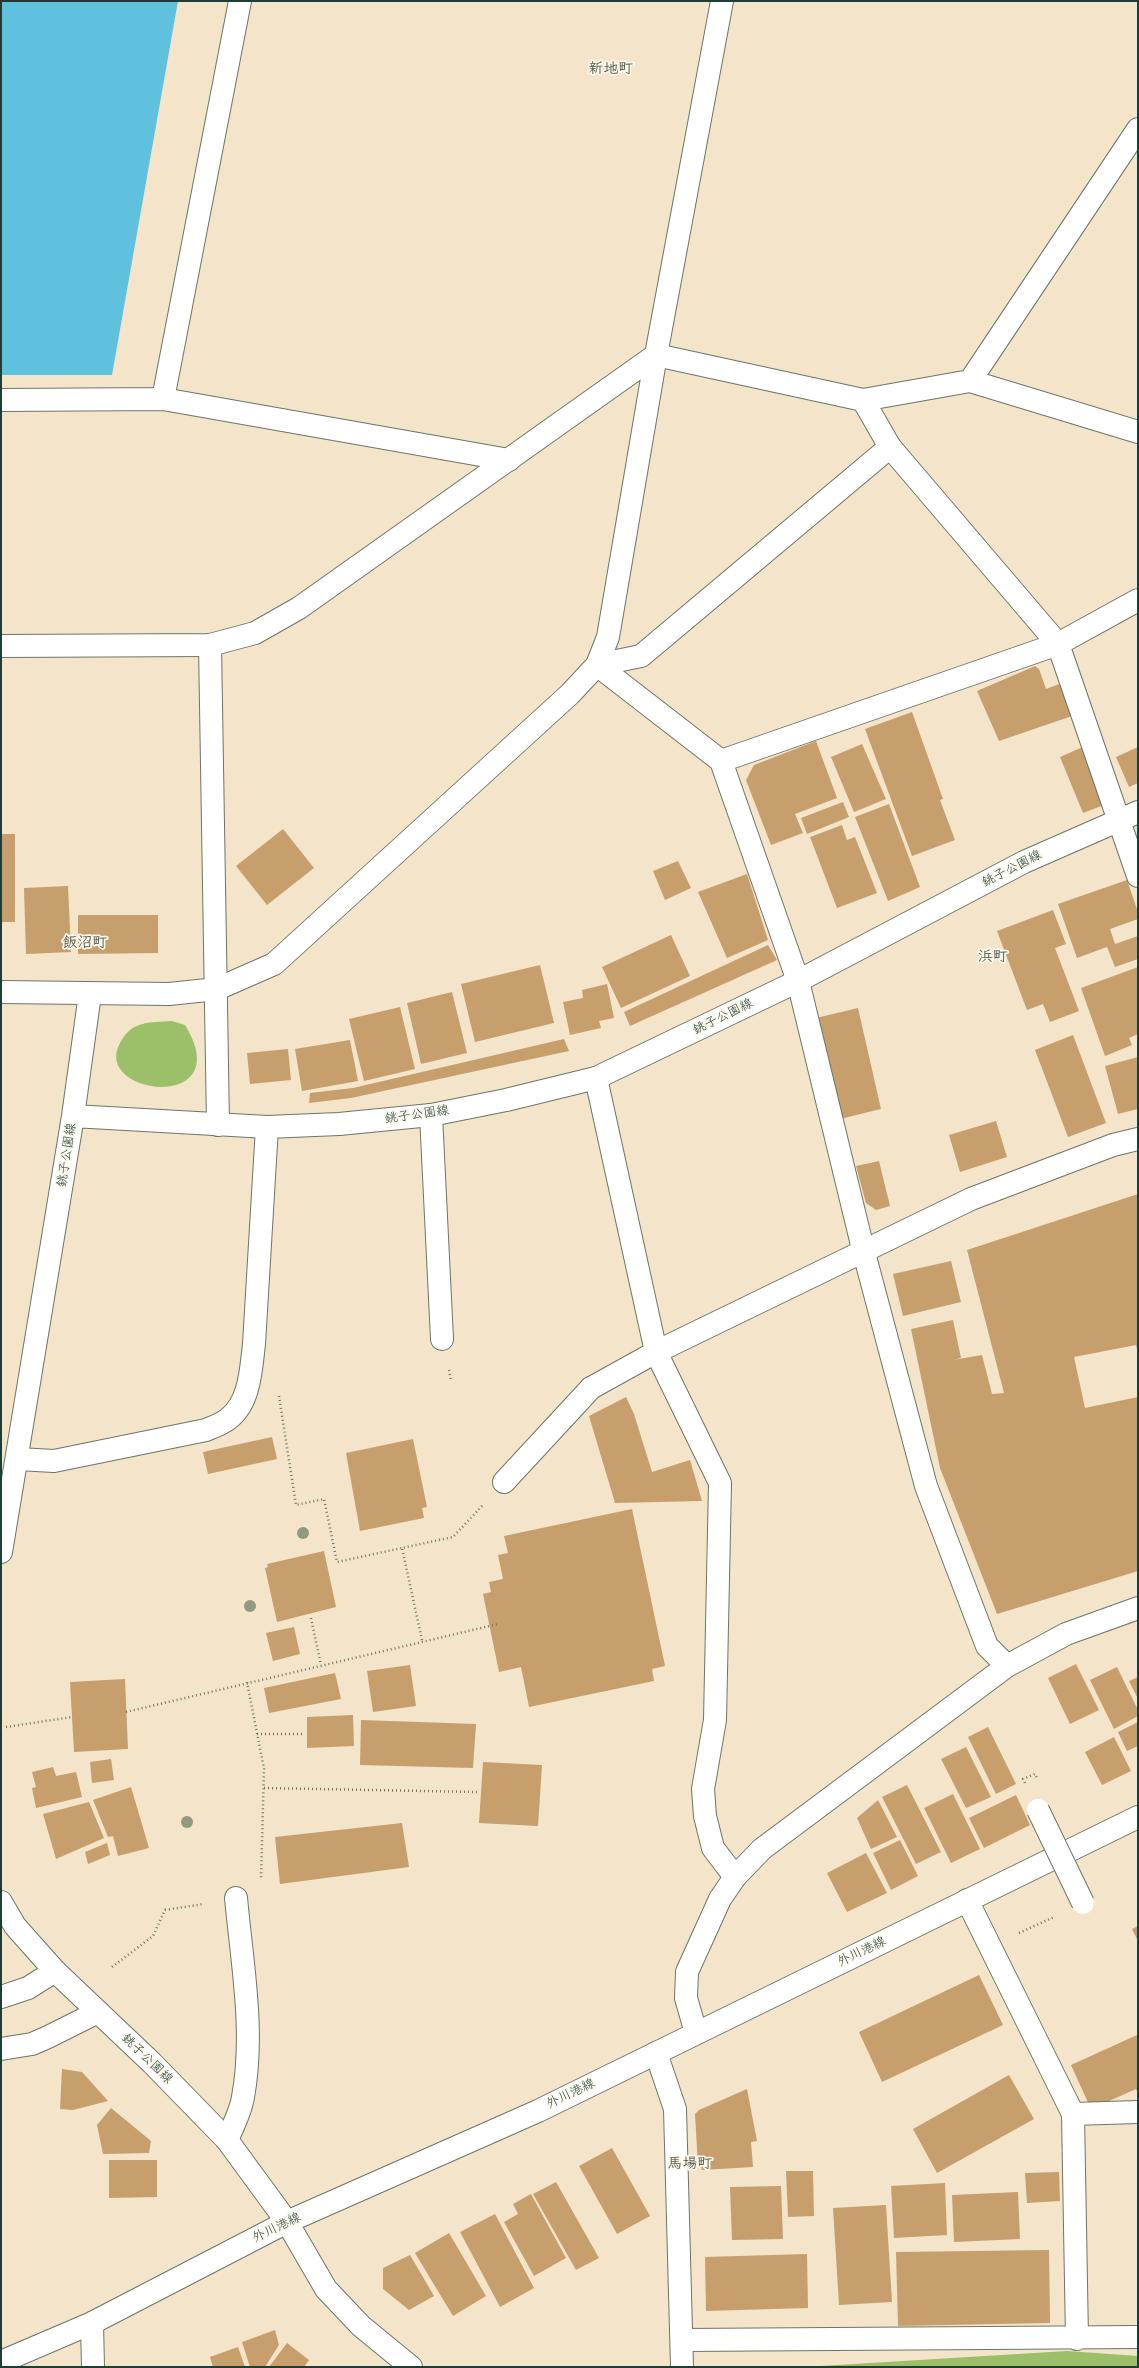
<!DOCTYPE html>
<html>
<head>
<meta charset="utf-8">
<style>
  body { margin:0 }
  #map { position:relative; width:1139px; height:2368px; overflow:hidden; background:#f4e4ca; font-family:Itim,sans-serif }
  canvas { display:block }
  .frame { position:absolute; inset:0; border:2px solid #1f3d34; pointer-events:none }
</style>
</head>
<body>
<div id="map">
<canvas width="1139" height="2368"></canvas>
<div class="frame"></div>
</div>
<script>
const ctx = document.querySelector('canvas').getContext('2d');
ctx.lineJoin = 'round';
function fillPath(path, color) { ctx.fillStyle = color; ctx.fill(path, 'evenodd'); }
function strokePath(path, color, width, dash) { ctx.strokeStyle = color; ctx.lineWidth = width; ctx.lineCap = dash ? 'butt' : 'round'; ctx.setLineDash(dash || []); ctx.stroke(path); }
function label(font, color, halo, rows, align = 'center') {
  ctx.font = font + ' Itim,"Klee One",sans-serif'; ctx.lineWidth = 3.5; ctx.setLineDash([]); ctx.textBaseline = 'middle'; ctx.strokeStyle = halo; ctx.fillStyle = color; for (const [text, x, y, turn = 0] of rows) {
    ctx.save(); ctx.translate(x, y); ctx.rotate((+turn || 0) * Math.PI / 180); ctx.textAlign = isNaN(turn) ? turn : align; if (halo) ctx.strokeText(text, 0, 0); ctx.fillText(text, 0, 0); ctx.restore();
  }
}
fillPath(new Path2D(`
  M172 1021 185 1025C239 1113 91 1096 120 1043 132 1020 149 1023 172 1021Z
  M1067 2351 1138 2356V2367H804Z`), '#9cc06a');
fillPath(new Path2D(`
  M1 1H178L112 375H1Z`), '#60c1de');
fillPath(new Path2D(`
  M1035 666 1039 669 1046 689 1062 683 1078 714 999 741 977 691Z
  M912 712 943 799 940 800 955 840 912 856 865 729Z
  M816 741 837 798 795 814 803 833 771 845 746 780 754 765Z
  M862 744 886 799 854 812 831 757Z
  M1085 746 1109 803 1083 813 1060 757Z
  M1138 747V783L1129 787 1116 757Z
  M843 802 849 817 807 834 801 818Z
  M889 804 920 887 888 901 855 817Z
  M842 825 847 840 855 837 877 893 837 908 810 837Z
  M283 829 314 868 267 905 236 866Z
  M1 834H15V922H1Z
  M678 861 691 888 665 900 653 871Z
  M747 874 768 940 727 958 698 892Z
  M1127 880 1138 912V919L1110 929 1115 944 1138 936V959L1115 967 1107 947 1077 958 1058 904Z
  M68 886 71 952 26 954 24 888Z
  M1053 910 1066 944 1055 948 1079 1011 1050 1022 1043 1004 1027 1010 997 931Z
  M78 915H158V953L78 954Z
  M671 935 690 976 621 1008 602 967Z
  M768 945 777 960 630 1026 624 1012Z
  M540 965 554 1023 475 1042 461 984Z
  M1138 967V1034L1129 1038 1132 1045 1105 1056 1081 988Z
  M607 984 614 1018 599 1021 601 1028 570 1035 563 1002 583 998 582 990Z
  M452 992 467 1053 421 1064 407 1003Z
  M400 1007 415 1069 364 1081 349 1019Z
  M858 1008 881 1109 840 1119 816 1018Z
  M1073 1035 1106 1123 1068 1137 1035 1050Z
  M564 1039 569 1051 351 1098 309 1103 310 1093 353 1088Z
  M350 1040 358 1081 302 1091 295 1049Z
  M288 1049 291 1080 250 1084 247 1053Z
  M1138 1057V1109L1118 1114 1105 1066Z
  M996 1121 1007 1157 960 1172 949 1135Z
  M879 1161 890 1206 876 1210 866 1203 856 1166Z
  M1138 1194V1353L1136 1345 1074 1357 1085 1408 1138 1397V1571L997 1614 940 1468 911 1329 953 1320 961 1358 953 1360 982 1355 992 1394 1004 1393 967 1250Z
  M951 1261 961 1302 903 1316 893 1274Z
  M626 1397 634 1414 652 1472 690 1460 702 1501 615 1503 589 1416Z
  M272 1437 277 1459 208 1474 203 1452Z
  M413 1439 427 1507 422 1508 424 1518 360 1531 346 1453Z
  M632 1509 665 1666 652 1669 654 1681 529 1707 521 1667 499 1672 483 1594 491 1592 489 1582 503 1579 498 1555 508 1553 504 1536Z
  M324 1551 336 1607 277 1622 265 1568 268 1567 267 1564Z
  M294 1627 300 1654 273 1661 266 1633Z
  M1076 1664 1099 1710 1070 1724 1048 1678Z
  M410 1665 416 1706 373 1712 367 1671Z
  M1117 1667 1138 1710V1716L1114 1729 1090 1680Z
  M335 1673 341 1699 269 1713 264 1688Z
  M1138 1677V1699L1129 1681Z
  M125 1679 128 1749 74 1752 70 1682Z
  M353 1715 354 1746 307 1748V1717Z
  M361 1720 476 1724 473 1768 360 1765Z
  M1138 1722V1746L1127 1751 1118 1732Z
  M988 1727 1016 1784 996 1794 968 1737Z
  M1114 1737 1131 1771 1102 1785 1085 1752Z
  M966 1747 991 1797 966 1808 941 1759Z
  M111 1759 114 1780 92 1783 90 1762Z
  M483 1762 542 1765 538 1826 479 1823Z
  M53 1767 56 1776 76 1772 82 1797 36 1808 32 1788 36 1787 32 1772Z
  M907 1785 941 1852 916 1864 882 1797Z
  M131 1787 149 1848 118 1856 113 1836 108 1837 93 1800Z
  M953 1794 980 1849 951 1863 924 1808Z
  M1016 1795 1030 1825 984 1848 969 1818Z
  M878 1800 897 1837 871 1849 857 1818Z
  M89 1802 104 1838 56 1859 43 1814Z
  M402 1823 409 1867 280 1884 275 1837Z
  M900 1840 918 1876 891 1890 873 1853Z
  M107 1843 110 1855 88 1864 85 1852Z
  M866 1853 887 1893 847 1912 827 1873Z
  M1138 1926V1941L1132 1929Z
  M979 1975 1003 2025 882 2082 859 2032Z
  M1137 2035 1138 2093 1136 2089 1091 2109 1071 2065Z
  M62 2069 82 2072 108 2101 73 2110 60 2109Z
  M1009 2075 1034 2119 937 2173 913 2129Z
  M747 2089 757 2141 751 2142 753 2167 702 2170 701 2166H698L695 2114 699 2110Z
  M111 2108 151 2141 149 2153 103 2154 97 2125Z
  M612 2148 650 2216 617 2234 579 2166Z
  M109 2160H157V2197L109 2198Z
  M786 2171H813L814 2216 788 2217Z
  M1059 2172 1060 2201 1027 2203 1025 2173Z
  M556 2182 599 2258 576 2270 533 2194Z
  M945 2183 947 2235 894 2238 891 2186Z
  M781 2186 783 2239 732 2240 730 2187Z
  M1018 2192 1020 2239 954 2242 952 2195Z
  M531 2194 566 2258 534 2276 504 2222 518 2214 513 2204Z
  M886 2205 892 2302 839 2305 833 2208Z
  M495 2214 534 2288 500 2307 460 2232Z
  M449 2233 486 2296 453 2316 415 2253Z
  M1049 2250 1050 2323 898 2326 896 2252Z
  M807 2254 808 2308 706 2311 705 2257Z
  M410 2255 434 2296 409 2310 383 2289V2268Z
  M275 2330 279 2345 265 2367H250L242 2342Z
  M287 2343 309 2360 304 2367H269Z
  M238 2347 245 2367H213L210 2357Z`), '#c69f6d');
const lane = new Path2D(`
  M597 665 641 656 890 447
  M596 1078 656 1352 720 1483 715 1720 703 1789 705 1816 713 1848 735 1877
  M431 1115 442 1339
  M18 1459 54 1461 206 1430C213 1427 222 1424 228 1419 250 1403 251 1369 254 1344L267 1127
  M504 1482 591 1388`);
const street = new Path2D(`
  M656 355 863 400 970 381 1138 432
  M970 381 1138 129
  M163 399 240 1
  M1 400 163 399 509 460
  M863 400 890 447 1058 644 1138 876
  M210 645 218 1125
  M597 665 721 761 798 981 863 1249 926 1486 987 1646 1007 1666
  M721 761 1058 644 1138 600
  M591 1388 656 1352 971 1199 1113 1145 1138 1139
  M967 1900 1073 2114 1077 2339
  M1 1997 28 1988 55 1971
  M696 2033 686 1998 687 1972 720 1899 735 1877 762 1849 1007 1666 1066 1634 1138 1608
  M1 2049 32 2044 48 2037 98 2012
  M656 2053 675 2109 682 2367
  M1073 2114 1138 2112
  M227 2140C233 2126 241 2111 243 2097 255 2032 242 1963 236 1898
  M92 2323 93 2367
  M682 2340 1138 2337`);
const secondary = new Path2D(`
  M1 646 210 645 255 633 299 608 656 355 722 1
  M1 992 169 994 217 989 274 964 570 694 597 665 608 637 656 355
  M73 1116 267 1127 339 1124 431 1115 506 1100 596 1078 798 981 1024 862 1138 812
  M1 1552 73 1116 90 994
  M1 1902 15 1926 55 1971 152 2063 227 2140 287 2222 326 2289 361 2326 411 2367
  M1 2362 92 2323 287 2222 538 2111 1138 1817`);
strokePath(lane, '#6a7768', 24);
strokePath(street, '#6a7768', 24);
strokePath(secondary, '#6a7768', 24);
strokePath(new Path2D(`
  M449 1370 451 1381
  M279 1396 296 1505 324 1499 337 1562 402 1548
  M311 1618 321 1665
  M422 1640 402 1548 453 1537 483 1505
  M247 1682 264 1769 261 1878
  M126 1712 498 1624
  M6 1727 72 1717
  M257 1734H303
  M1025 1783 1023 1779 1035 1774 1037 1778
  M264 1788 477 1792
  M1019 1933 1054 1917
  M112 1967 153 1936 165 1910 204 1904`), '#6a7768', 2.5, [1, 3]);
strokePath(lane, '#fff', 22);
strokePath(street, '#fff', 22);
strokePath(secondary, '#fff', 22);
const laneBridge = new Path2D(`
  M1038 1810 1083 1903`);
strokePath(laneBridge, '#6a7768', 24, []);
strokePath(laneBridge, '#fff', 22);
ctx.fillStyle = '#909a7f';
for (const [x, y] of [
  [303,1533],
  [250,1606],
  [187,1822]
]) { ctx.beginPath(); ctx.arc(x, y, 6, 0, 2 * Math.PI); ctx.fill(); }
label('13px', '#1f3d34', '#fbf7ec', [
  ["銚子公園線",1012,869,-27],
  ["銚子公園線",723,1017,-26],
  ["銚子公園線",417,1115,-8],
  ["銚子公園線",67,1155,-81],
  ["外川港線",862,1952,-26],
  ["銚子公園線",147,2059,44],
  ["外川港線",571,2094,-26],
  ["外川港線",277,2228,-26]
]);
label('bold 15px', '#595f48', '#fbf7ec', [
  ["新地町",611,69],
  ["飯沼町",85,943],
  ["浜町",993,957],
  ["馬場町",690,2164]
]);
</script>
</body>
</html>
